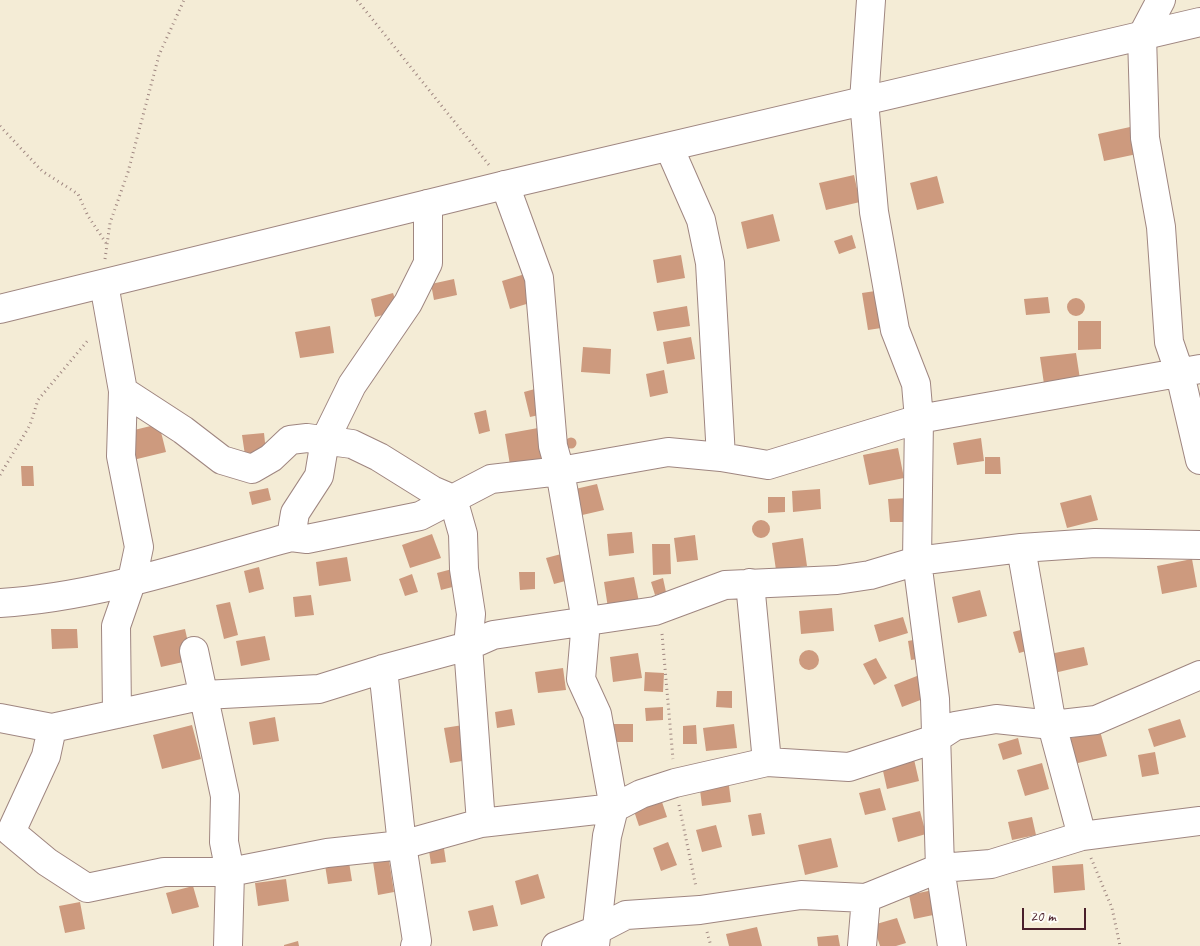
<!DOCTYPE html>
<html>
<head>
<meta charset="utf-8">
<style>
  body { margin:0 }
  #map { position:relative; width:1200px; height:946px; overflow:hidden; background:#f4ecd6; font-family:Caveat,sans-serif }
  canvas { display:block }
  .scale { position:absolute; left:1022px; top:908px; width:64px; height:22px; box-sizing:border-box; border:2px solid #4a1f2b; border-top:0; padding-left:6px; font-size:15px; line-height:18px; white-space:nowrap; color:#4a1f2b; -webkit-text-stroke:4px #fdfcf7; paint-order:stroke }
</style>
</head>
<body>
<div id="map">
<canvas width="1200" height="946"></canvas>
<div class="scale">20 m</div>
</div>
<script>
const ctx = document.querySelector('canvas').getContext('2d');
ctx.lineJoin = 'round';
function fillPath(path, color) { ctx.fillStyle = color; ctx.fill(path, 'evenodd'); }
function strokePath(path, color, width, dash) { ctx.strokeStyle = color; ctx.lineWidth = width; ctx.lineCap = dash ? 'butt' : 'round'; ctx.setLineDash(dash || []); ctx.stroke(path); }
fillPath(new Path2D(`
  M1130 127 1137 154 1104 161 1098 134Z
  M854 175 860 202 826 210 819 183Z
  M937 176 944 203 917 210 910 183Z
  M773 214 780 241 747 249 741 222Z
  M852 235 856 248 839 254 834 241Z
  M681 255 685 278 657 283 653 260Z
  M525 274 533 302 510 309 502 281Z
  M454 279 457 295 434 300 431 284Z
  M882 290 888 327 868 330 862 293Z
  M393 293 399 311 375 317 371 299Z
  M1048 297 1050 313 1026 315 1024 299Z
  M1067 307a9 9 0 1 1 18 0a9 9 0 1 1-18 0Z
  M687 306 690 326 657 331 653 312Z
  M1078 321H1101V349L1078 350Z
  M330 326 334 353 300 358 295 332Z
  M691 337 695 359 667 364 663 342Z
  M583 347 611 349 610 374 581 372Z
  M1076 353 1080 379 1044 384 1040 357Z
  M664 370 668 393 650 397 646 374Z
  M542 387 548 413 530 417 524 392Z
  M486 410 490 431 479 434 474 413Z
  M159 424 166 452 133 460 126 432Z
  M538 428 544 460 510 465 505 434Z
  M264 433 266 452 245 455 242 435Z
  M565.5 443a5.5 5.5 0 1 1 11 0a5.5 5.5 0 1 1-11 0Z
  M981 438 984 461 957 465 953 443Z
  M898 448 904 478 869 485 863 455Z
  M985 457H1000L1001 474H985Z
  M21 466H33L34 486H22Z
  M597 484 604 510 578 516 571 490Z
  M268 488 271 500 252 505 249 492Z
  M820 489 821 509 793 512 792 491Z
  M1091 495 1098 520 1067 528 1060 503Z
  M768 497H785V512L768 513Z
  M908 498 909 522H890L888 499Z
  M752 529a9 9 0 1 1 18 0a9 9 0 1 1-18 0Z
  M632 532 634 553 609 556 607 534Z
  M432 534 441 558 410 568 402 545Z
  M695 535 698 560 677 562 674 538Z
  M803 538 807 566 776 570 772 543Z
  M652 544H670L671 574 653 575Z
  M565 553 573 579 554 584 546 558Z
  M347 557 351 581 319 586 316 562Z
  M1192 559 1197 587 1162 594 1157 566Z
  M259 567 264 589 249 593 244 571Z
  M456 568 460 585 441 590 437 573Z
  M519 572H535V589L520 590Z
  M412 574 418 592 405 596 399 579Z
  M634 577 639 602 608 608 604 582Z
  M663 578 666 592 655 595 651 582Z
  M980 590 987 616 958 623 952 597Z
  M311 595 314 615 295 617 293 597Z
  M230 602 238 635 224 639 216 605Z
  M832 608 834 631 801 634 799 611Z
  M903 617 908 633 879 642 874 625Z
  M1028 628 1034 649 1019 653 1013 632Z
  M51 629H77L78 648 52 649Z
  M185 629 192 660 161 667 153 636Z
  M265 636 270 660 241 666 236 641Z
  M924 638 928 657 911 660 908 641Z
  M1084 647 1088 665 1050 674 1045 655Z
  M799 660a10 10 0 1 1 20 0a10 10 0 1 1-20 0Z
  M638 653 642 678 613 682 610 657Z
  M876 658 887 678 874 685 863 664Z
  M563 668 566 690 538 693 535 672Z
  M645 672 664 673 663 692 644 691Z
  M922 674 931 696 902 707 894 685Z
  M717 691H732V708L716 707Z
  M663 707V720L646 721 645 708Z
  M512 709 515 725 497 728 495 712Z
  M275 717 279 741 253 745 249 722Z
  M1180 719 1186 737 1154 747 1148 729Z
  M610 724H633V742H610Z
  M734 724 737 748 706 751 703 728Z
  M192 725 201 759 162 769 153 735Z
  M463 725 468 760 450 763 444 728Z
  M696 725 697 744H683V726Z
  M1100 731 1107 756 1074 764 1067 739Z
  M1018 738 1022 754 1003 760 998 744Z
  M1155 752 1159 774 1142 777 1138 755Z
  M913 755 919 781 887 789 881 762Z
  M1042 763 1049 789 1025 796 1017 770Z
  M728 778 731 802 702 806 699 782Z
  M880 788 886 810 865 815 859 793Z
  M659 793 667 817 639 826 631 802Z
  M920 811 926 834 898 842 892 818Z
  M761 813 765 834 752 836 748 815Z
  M1032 817 1036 835 1012 840 1008 822Z
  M716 825 722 847 702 852 696 830Z
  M831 838 838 867 805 875 798 845Z
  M443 842 446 862 431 864 428 844Z
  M668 842 677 865 661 871 653 848Z
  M389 860 394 892 378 895 373 862Z
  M349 862 352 881 328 884 325 865Z
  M1083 864 1085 890 1054 893 1052 866Z
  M538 874 545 898 521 905 515 881Z
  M286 879 289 901 258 906 255 883Z
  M193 886 199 907 172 914 166 893Z
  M933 890 938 914 914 919 909 895Z
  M80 902 85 929 65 933 59 906Z
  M493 905 498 926 473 931 468 911Z
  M897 918 906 943 896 946H880L873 925Z
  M757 927 762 946H729L726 934Z
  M838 935 840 946H818L817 937Z
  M298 941 299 946H284V945Z`), '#cd9a7e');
const minor = new Path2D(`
  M871 0 864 101 874 212 895 330 916 384 919 419 917 561 935 699 940 868 952 946
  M1161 0 1142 36 1145 138 1161 227 1169 342 1180 374 1200 460
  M505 185 539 278 553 446 560 471 586 621 581 679 597 714 614 808 607 836 595 946
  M104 284 123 391 121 456 139 547 132 580 116 626 117 714
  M123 391 183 430 222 460 252 469 271 458 290 440 307 438 352 444 379 457 432 490 453 499 463 534 464 569 471 614 468 646 481 823
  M721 457 768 465 919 419 1200 369
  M291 537 295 513 319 476 325 440 352 385 408 303 428 263V204
  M1021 548 1052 725 1082 836
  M750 583 767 762
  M0 603C99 597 196 563 291 537L307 539 420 516 491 479 560 471 668 452 721 457 710 263 701 220 669 147
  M194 651 225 796 224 842 230 872 228 946
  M383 669 402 845 417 941 415 946
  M0 718 52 728 204 695 319 689 383 669 468 646 493 635 655 611 725 585 837 580 870 575 917 561 1021 548 1095 543 1200 545
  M52 728 46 756 11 832 47 862 87 888 164 872H230L327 853 402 845 481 823 614 808 641 794 675 783 767 762 849 767 935 739 955 726 996 719 1052 725 1096 720 1200 675
  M556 946 597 930 626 915 700 910 801 895 866 898 940 868 991 864 1082 836 1200 821
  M862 946 866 898`);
const major = new Path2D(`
  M0 309 505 185 1200 22`);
strokePath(minor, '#9f8680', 30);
strokePath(major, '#9f8680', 30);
strokePath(new Path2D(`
  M357 0 489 165
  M0 126 42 171 78 194 88 216 106 243
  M105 259 110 223 128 172 159 55 184 0
  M0 475 30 425 38 400 89 339
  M662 634 673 759
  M679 805 696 887
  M1091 858 1112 908 1120 946
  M707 932 711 946`), '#9f8680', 3, [1, 4]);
strokePath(minor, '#fff', 28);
strokePath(major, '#fff', 28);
</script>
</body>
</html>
